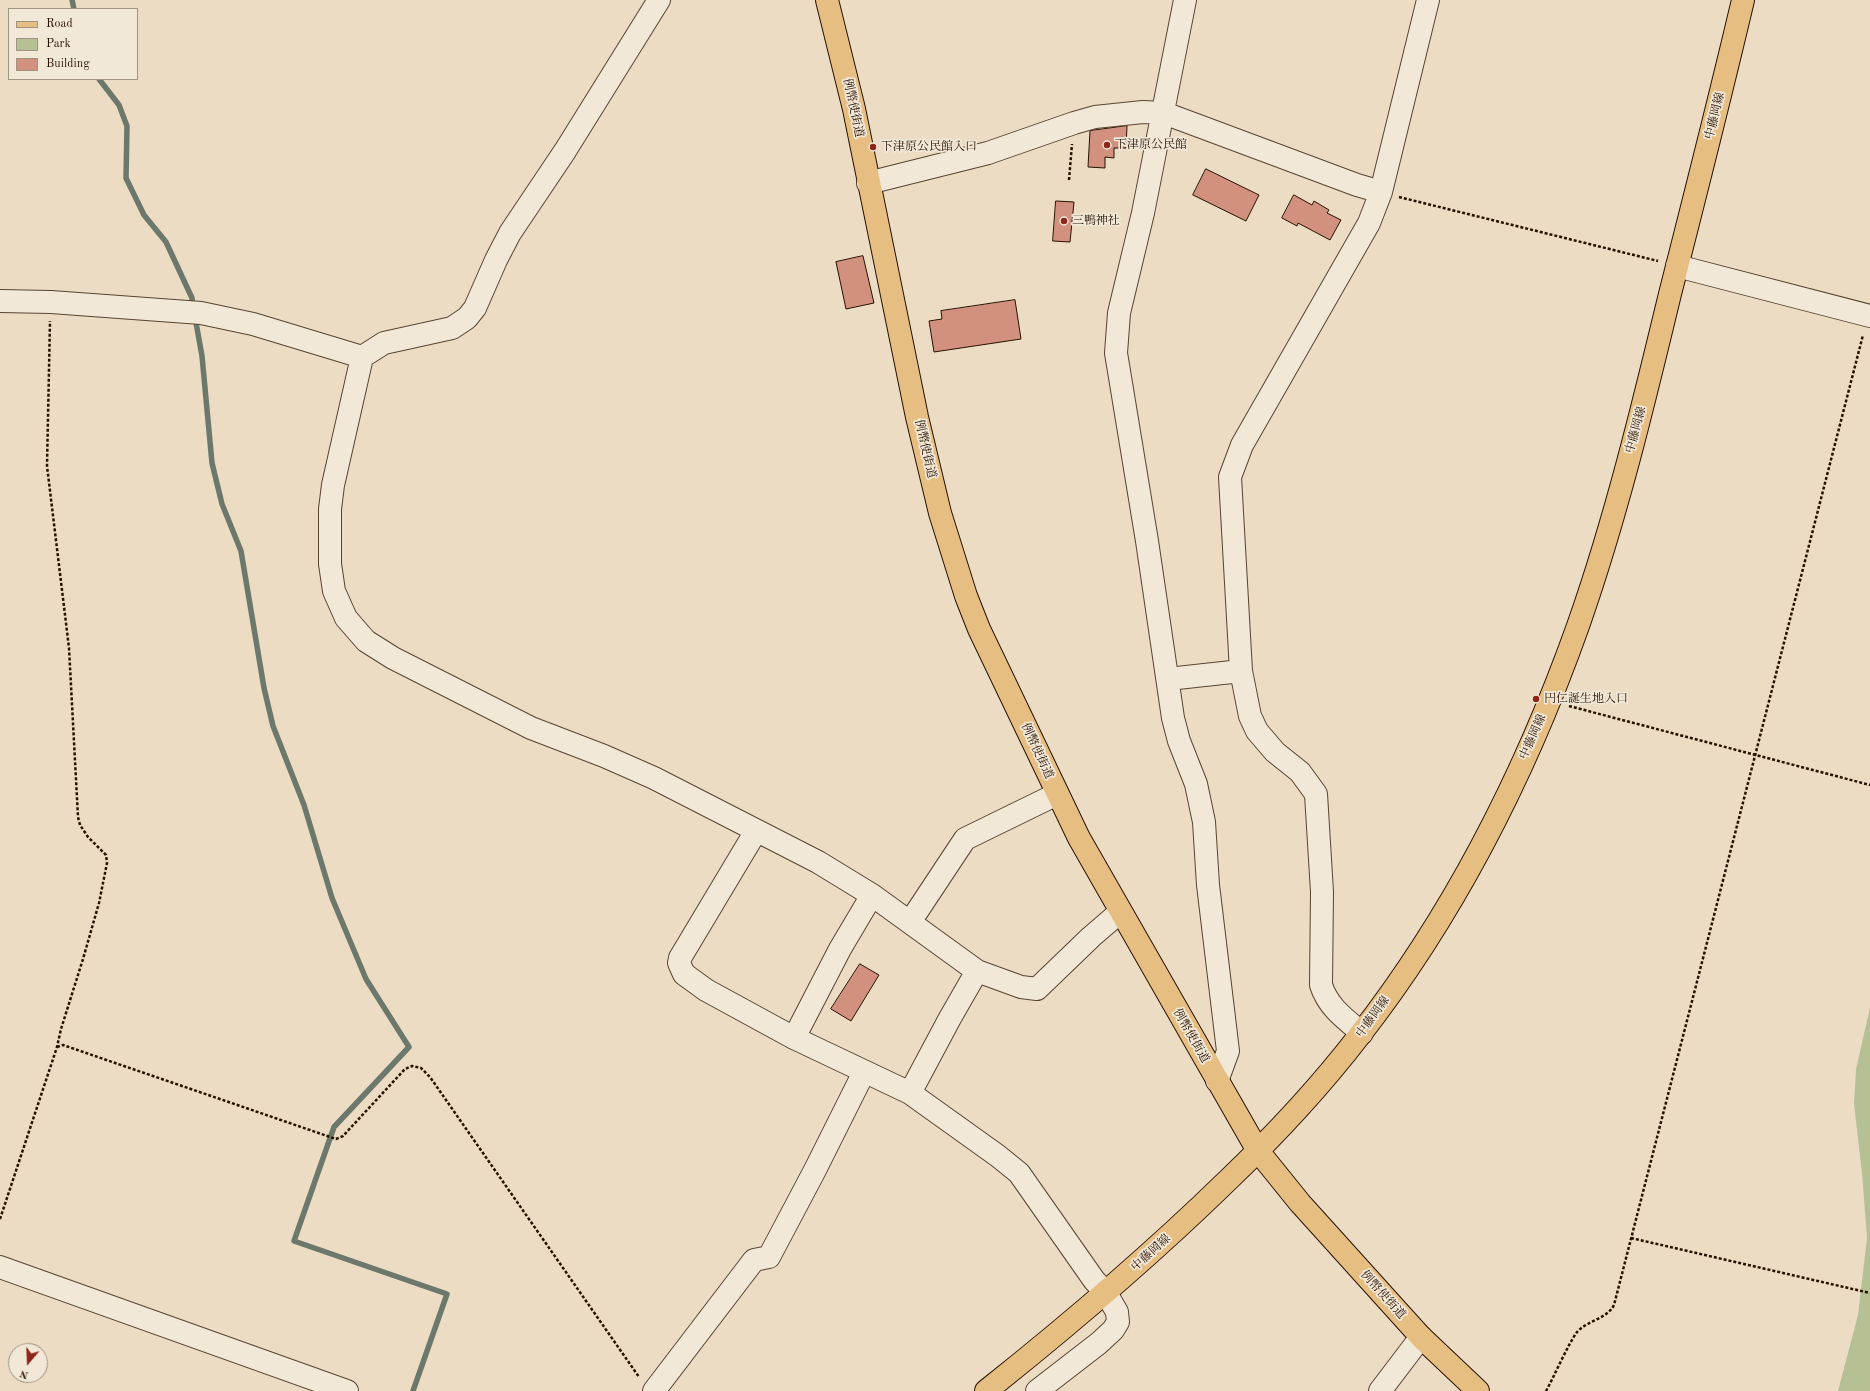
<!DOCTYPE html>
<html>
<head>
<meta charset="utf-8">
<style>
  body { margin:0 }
  #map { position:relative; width:1870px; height:1391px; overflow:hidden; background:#ebdcc3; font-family:"Old Standard TT",serif }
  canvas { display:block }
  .legend { position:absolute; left:8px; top:8px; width:130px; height:72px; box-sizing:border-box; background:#f2e8d8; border:1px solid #a19282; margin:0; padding:5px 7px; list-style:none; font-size:12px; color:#271100 }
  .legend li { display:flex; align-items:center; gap:8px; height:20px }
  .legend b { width:20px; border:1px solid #a19282 }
  .north { position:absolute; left:8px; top:1343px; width:40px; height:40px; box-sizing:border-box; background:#f2e8d8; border:1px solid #a19282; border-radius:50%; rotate:199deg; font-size:11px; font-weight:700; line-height:16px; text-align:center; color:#271100 }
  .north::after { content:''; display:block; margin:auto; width:14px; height:18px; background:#8f2418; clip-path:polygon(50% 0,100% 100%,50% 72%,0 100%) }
</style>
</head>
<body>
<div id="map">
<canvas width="1870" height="1391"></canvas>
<ul class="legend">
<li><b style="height:5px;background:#e6be82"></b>Road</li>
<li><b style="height:11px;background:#b6c095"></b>Park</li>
<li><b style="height:11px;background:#d2907e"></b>Building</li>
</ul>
<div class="north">N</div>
</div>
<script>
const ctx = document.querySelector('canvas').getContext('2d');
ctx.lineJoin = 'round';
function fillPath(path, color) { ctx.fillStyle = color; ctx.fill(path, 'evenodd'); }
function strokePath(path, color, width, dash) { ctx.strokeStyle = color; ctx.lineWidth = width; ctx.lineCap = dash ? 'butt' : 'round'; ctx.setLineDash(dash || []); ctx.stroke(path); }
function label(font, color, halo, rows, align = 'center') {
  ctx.font = font + ' "Old Standard TT","Noto Serif JP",serif'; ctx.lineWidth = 3.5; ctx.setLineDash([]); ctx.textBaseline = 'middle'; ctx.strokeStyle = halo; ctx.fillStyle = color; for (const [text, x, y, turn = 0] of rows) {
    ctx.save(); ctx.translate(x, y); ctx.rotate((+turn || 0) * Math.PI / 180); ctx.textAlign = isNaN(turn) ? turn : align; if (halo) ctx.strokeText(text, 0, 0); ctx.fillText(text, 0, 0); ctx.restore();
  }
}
fillPath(new Path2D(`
  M1870 1008V1391H1838L1858 1315 1867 1238 1862 1173 1854 1104 1856 1069Z`), '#b6c095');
strokePath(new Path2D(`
  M72 0 74 9
  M99 79 119 105 127 126 126 178 144 215 166 242 192 298 193 308
  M195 317 202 356 212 463 222 504 241 551 264 688 273 726 304 805 332 898 366 979 409 1047 334 1127 294 1241 447 1294 413 1391`), '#6b786b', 5.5);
const building = new Path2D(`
  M1127 126 1126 148H1114V158L1105 157V168L1088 167 1090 131Z
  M1206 169 1259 195 1246 221 1193 195Z
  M1294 195 1312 205 1314 201 1329 210 1327 213 1341 220 1330 240 1298 223 1297 226 1282 218Z
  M1056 201 1074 202 1070 242 1053 241Z
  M863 256 874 303 846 309 836 262Z
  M1015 300 1021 339 934 352 929 321 942 319 941 311Z
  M860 964 879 975 851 1021 831 1009Z`);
fillPath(building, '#d2907e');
strokePath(building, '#271100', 1);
const minor = new Path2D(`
  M659 0 565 151 510 233 496 260 475 308 467 318 452 328 384 343 362 357 333 485 330 509V564L334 591 346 618 366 641 393 658 531 728 604 756 654 778 818 862 872 895 977 971 1021 987 1037 989 1091 937 1120 912
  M1185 0 1143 213 1119 313 1116 353 1147 541 1173 718 1179 741 1196 784 1204 822 1208 885 1228 1051 1217 1081
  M868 183 988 153 1074 123 1095 117 1143 112 1164 113 1357 185 1381 192
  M1677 266 1870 316
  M0 301 51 302 201 313 253 324 362 357
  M1168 679 1241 671
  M756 831 680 958 679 963 684 974 706 990 794 1038 910 1093 998 1156 1019 1173 1094 1280 1106 1293 1117 1312 1118 1322 1113 1330 1099 1343 1037 1391
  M910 922 965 839 1057 794
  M1362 1033C1345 1019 1328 1007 1321 985L1322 892 1316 794 1300 772 1275 752 1257 731 1250 716 1241 671 1230 477 1242 445 1369 223 1381 192 1428 0
  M794 1038 840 949 872 895
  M910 1093 950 1018 977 971
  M0 1267 347 1391
  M654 1391 754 1260 769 1257 815 1170 864 1072
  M1380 1391 1421 1337`);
const major = new Path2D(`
  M827 0 854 109 917 417 940 513 966 596 979 629 1079 838 1258 1151 1300 1203 1421 1337 1478 1391
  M986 1391C1069 1325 1150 1256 1227 1181 1274 1136 1319 1088 1359 1036 1455 913 1526 772 1578 626 1616 518 1643 406 1670 294 1695 196 1720 98 1743 0`);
strokePath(minor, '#584431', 24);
strokePath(major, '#271100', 24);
strokePath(new Path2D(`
  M1069 180 1072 144
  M1399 197 1658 261
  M1569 706 1870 785
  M57 1047 63 1045 336 1139 343 1136 405 1069 412 1066 421 1068 430 1077 639 1377
  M0 1219 57 1047 61 1029 83 959 99 903 107 863 106 855 88 837 80 825 78 817 69 648 47 466 50 321
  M1631 1238 1870 1293
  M1546 1391C1555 1375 1567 1346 1577 1332 1588 1320 1607 1319 1614 1305L1863 335`), '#271100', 2.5, [3, 2]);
strokePath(minor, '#f2e8d8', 22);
strokePath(major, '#e6be82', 22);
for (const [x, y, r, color] of [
  [1107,145,4,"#8f2418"],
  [873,147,4,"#8f2418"],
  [1064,221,4,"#8f2418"],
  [1536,699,4,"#8f2418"]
]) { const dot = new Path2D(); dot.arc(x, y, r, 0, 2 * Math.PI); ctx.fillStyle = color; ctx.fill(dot); strokePath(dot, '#f2e8d8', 1.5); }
label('12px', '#271100', '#f2e8d8', [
  ["例幣使街道",853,108,78],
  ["中藤岡線",1715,116,-76],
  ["中藤岡線",1636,430,-75],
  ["例幣使街道",925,449,77],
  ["中藤岡線",1533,737,-66],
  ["例幣使街道",1037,751,65],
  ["中藤岡線",1373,1017,-54],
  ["例幣使街道",1191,1036,60],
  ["中藤岡線",1151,1253,-42],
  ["例幣使街道",1383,1295,48]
]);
label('12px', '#271100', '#f2e8d8', [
  ["下津原公民館",1115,145],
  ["下津原公民館入口",881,147],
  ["三鴨神社",1072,221],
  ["円仁誕生地入口",1544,699]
], 'left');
</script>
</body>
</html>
